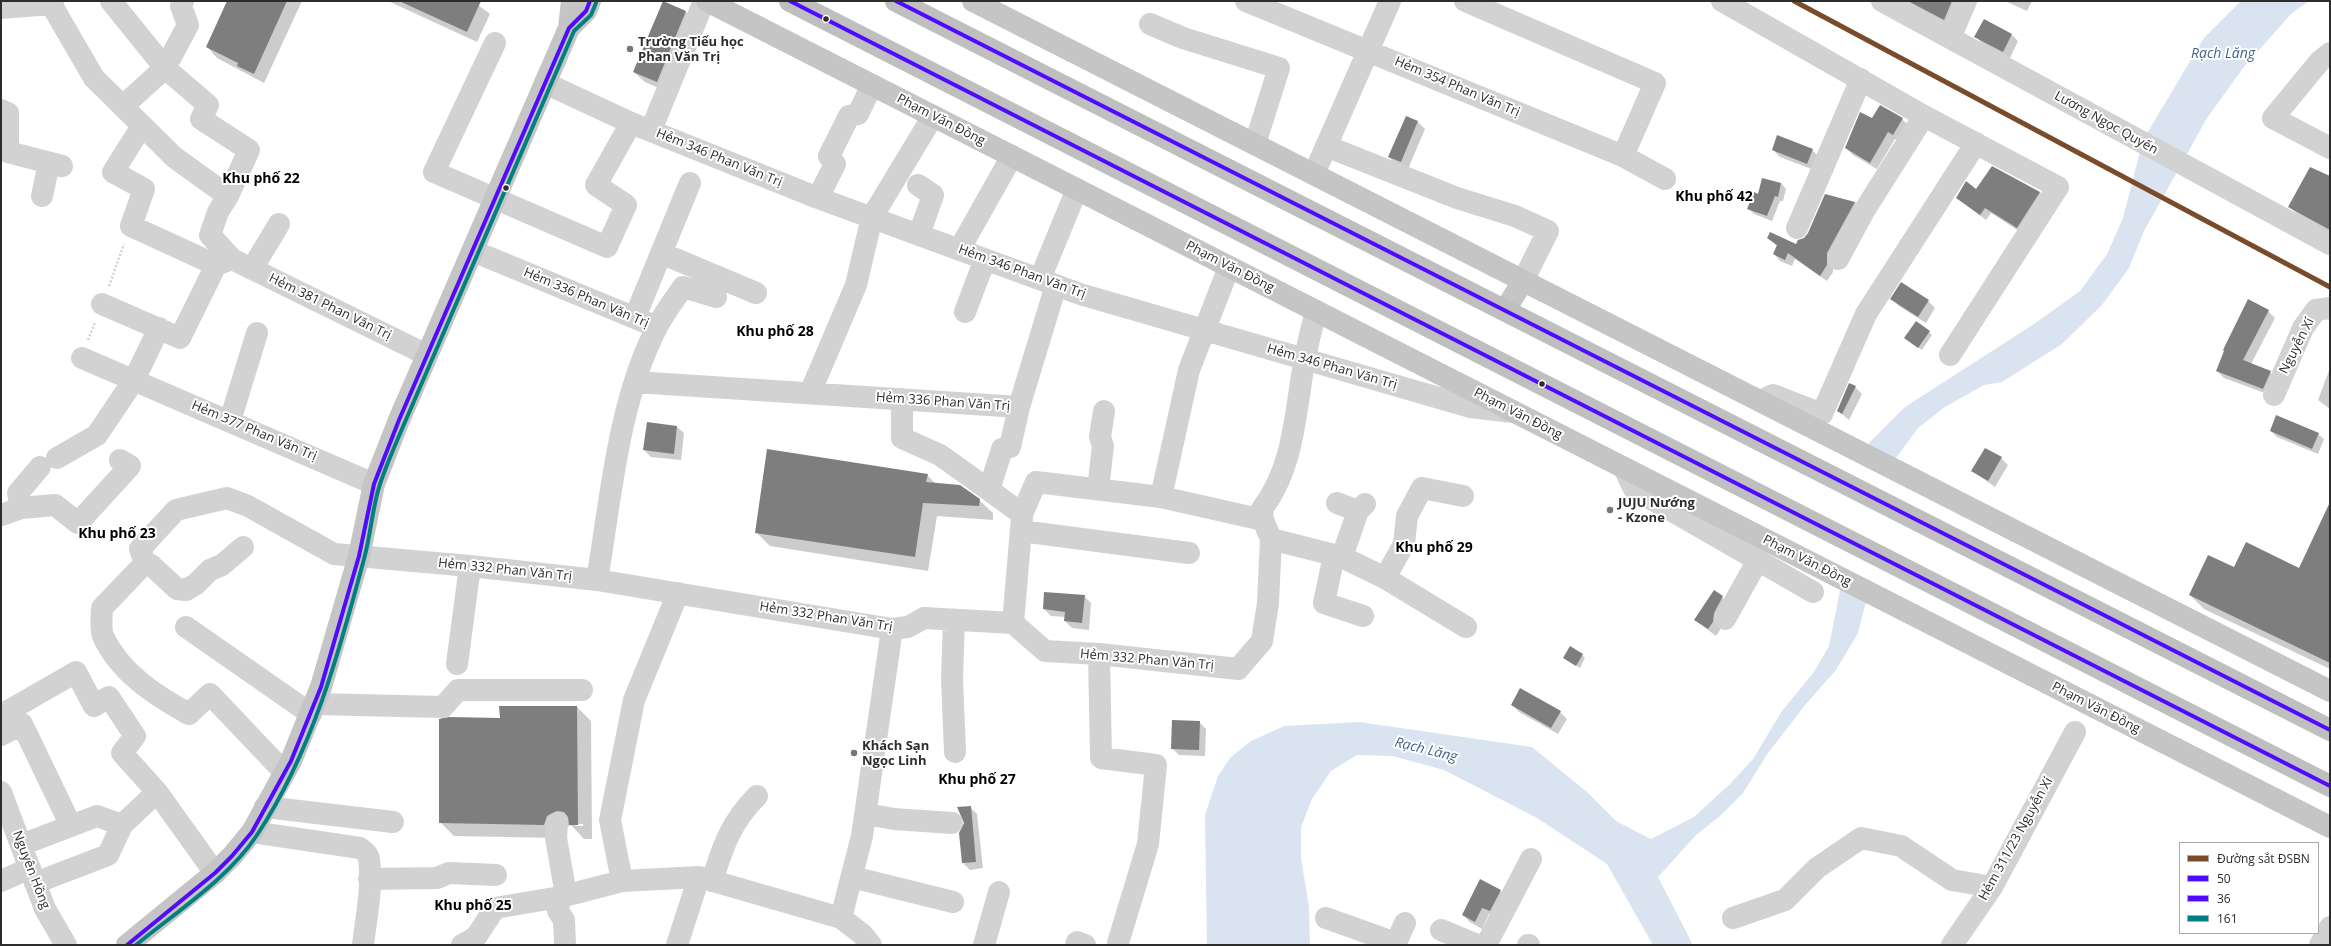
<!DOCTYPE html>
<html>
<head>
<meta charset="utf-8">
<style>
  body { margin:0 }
  #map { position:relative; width:2331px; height:946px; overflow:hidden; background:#fff; font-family:"Open Sans",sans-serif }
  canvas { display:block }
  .frame { position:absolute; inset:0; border:2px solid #2d2d2d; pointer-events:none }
  .legend { position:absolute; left:2179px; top:842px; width:140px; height:92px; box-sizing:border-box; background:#fff; border:1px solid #ababab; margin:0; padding:5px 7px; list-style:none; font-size:12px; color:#2d2d2d }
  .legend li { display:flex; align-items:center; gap:8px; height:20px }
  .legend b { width:20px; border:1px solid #ababab }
</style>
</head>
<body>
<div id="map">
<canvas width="2331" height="946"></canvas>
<div class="frame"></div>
<ul class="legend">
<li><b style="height:5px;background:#7a4b2a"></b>Đường sắt ĐSBN</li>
<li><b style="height:5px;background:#4f0aff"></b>50</li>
<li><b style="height:5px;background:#4f0aff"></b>36</li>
<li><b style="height:5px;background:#008080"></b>161</li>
</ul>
</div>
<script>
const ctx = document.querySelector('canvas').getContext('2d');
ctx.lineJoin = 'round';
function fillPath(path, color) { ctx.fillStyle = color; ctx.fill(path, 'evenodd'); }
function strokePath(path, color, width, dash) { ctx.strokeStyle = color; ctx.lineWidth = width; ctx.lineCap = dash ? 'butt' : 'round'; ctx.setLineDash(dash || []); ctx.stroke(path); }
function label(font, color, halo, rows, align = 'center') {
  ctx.font = font + ' "Open Sans",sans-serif'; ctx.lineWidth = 4; ctx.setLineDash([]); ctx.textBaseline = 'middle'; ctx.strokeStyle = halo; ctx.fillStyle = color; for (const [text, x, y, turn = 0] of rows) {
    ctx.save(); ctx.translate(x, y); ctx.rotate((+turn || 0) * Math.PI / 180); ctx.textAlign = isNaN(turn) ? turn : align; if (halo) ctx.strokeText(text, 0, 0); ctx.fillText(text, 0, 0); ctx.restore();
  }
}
fillPath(new Path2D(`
  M2241 1H2309L2291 14 2243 68 2207 118 2144 231 2129 268 2102 305 2062 344 2002 382 1984 385 1945 407 1918 428 1896 458 1866 602 1858 633 1836 670 1806 704 1768 753 1743 793 1719 817 1696 835 1658 877 1693 945H1653L1607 864 1537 818 1444 770 1393 756 1357 755 1331 771 1312 799 1301 827V858L1309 907 1310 945H1207L1205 815 1218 776 1231 757 1251 741 1284 726 1359 722 1532 747 1587 792 1616 821 1651 839 1694 817 1730 784 1753 759 1782 711 1814 672 1829 646 1869 443 1905 407 2034 324 2080 291 2107 254 2123 218 2143 140 2204 38Z`), '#d9e4f0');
fillPath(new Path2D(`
  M1866 445 1897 460 1869 601 1839 586Z`), '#fff');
fillPath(new Path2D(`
  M228 1H302L264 83 217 58 207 47Z
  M388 1H473L490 14 477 42Z
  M1905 1H1965L1952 27Z
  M2005 1H2032L2027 11Z
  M663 3 686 12 696 23 668 92 645 82 634 72Z
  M2011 34 2018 41 2010 58 1983 44 1976 37Z
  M1406 117 1418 122 1425 129 1408 169 1396 164 1389 157Z
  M1873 119H1902L1909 126 1900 141 1895 139 1877 169 1853 155 1846 148Z
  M1773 150H1812L1819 157 1814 170 1780 157Z
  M2330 177V232L2297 214 2290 207Z
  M1781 183 1786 189 1783 201H1780L1772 221 1754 214 1749 209 1759 195Z
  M1976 190 2040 192 2045 198 2022 233 1991 213 1986 220 1957 198Z
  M1855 202 1861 209 1833 260V272L1827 281 1795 259 1792 266 1780 261 1774 254 1777 246 1768 238 1797 245Z
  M1892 299 1928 301 1935 308 1926 323 1899 306Z
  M2268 311 2275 318 2251 364 2270 372 2277 379 2270 395 2224 378 2217 371Z
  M1929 332 1932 335 1922 350 1905 338Z
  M2330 368V409L2318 400Z
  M1855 387 1862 394 1849 420 1838 411Z
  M648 423 677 427 684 433 681 460 651 457 644 450Z
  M2271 431 2318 434 2324 439 2318 454 2277 437Z
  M2001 458 2008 465 1995 487 1973 471Z
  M927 475 936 484 979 500 993 513V520L937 516 928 571 770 546 756 532Z
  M2330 505V669L2204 609 2190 595 2299 569Z
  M1714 591 1730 604 1721 620 1720 630 1716 636 1695 620Z
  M1084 596 1091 603 1089 630 1072 628 1065 621 1066 617 1051 616 1044 609Z
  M1582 655 1585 658 1580 668 1564 658Z
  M1512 705 1560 712 1567 719 1558 734 1519 712Z
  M500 707H577L591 721 592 839H584L571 825 561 830 558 838 454 836 440 822 501 719ZM574 824H583V826H576Z
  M1199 722 1206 729 1205 756 1179 755 1172 748Z
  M970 807 977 814 983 868 970 870 963 863Z
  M1500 891 1507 897 1497 917 1489 914 1482 929 1470 922 1463 915Z`), '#0003');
fillPath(new Path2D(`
  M227 1H287L254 74 237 66 238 63 206 47Z
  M399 1H481L467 32Z
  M663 1 686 11 657 82 633 72Z
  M1908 1H1952L1944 20Z
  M1984 19 2012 34 2003 52 1974 37Z
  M1880 105 1903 118 1893 135 1888 132 1870 163 1845 148 1860 112 1872 118Z
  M1406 116 1418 121 1401 162 1388 157Z
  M1777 135 1813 149 1807 164 1772 150Z
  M1992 166 2040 192 2017 228 1985 208 1980 215 1956 198 1966 181 1976 189Z
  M2310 167 2330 176V230L2288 207Z
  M1762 178 1781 183 1778 197 1775 196 1767 216 1747 209 1754 192 1758 194Z
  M1825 194 1855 202 1827 253V265L1820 276 1788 253 1785 260 1773 254 1777 245 1767 238 1770 232 1796 244 1798 240 1804 238 1808 233Z
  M1901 282 1929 300 1918 317 1890 299Z
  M2248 299 2269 310 2243 360 2271 371 2263 389 2216 371 2224 351 2223 350Z
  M1916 321 1930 331 1918 348 1904 338Z
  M1849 383 1856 386 1842 414 1837 411Z
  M2276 415 2319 433 2312 449 2270 431Z
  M647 422 677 426 674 454 643 450Z
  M1985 448 2002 457 1988 481 1971 471Z
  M767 449 928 474 926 482 960 485 980 499 979 506 923 503 915 557 755 533Z
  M2330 502V663L2189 595 2208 555 2234 567 2246 542 2299 568Z
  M1714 590 1723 596 1714 613 1713 622 1708 629 1694 620Z
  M1044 592 1085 595 1082 623 1064 621 1065 612 1043 609Z
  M1570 646 1583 654 1576 666 1563 658Z
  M1520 688 1561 711 1551 728 1511 705Z
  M499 706H577L578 825H569L568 817 564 812 557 811 547 816 544 825 439 823V719L449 717 500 718Z
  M1172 720 1200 721 1199 750 1171 749Z
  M971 806 976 862 962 863 959 833 964 823 957 807Z
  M1480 879 1501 890 1490 911 1482 908 1475 922 1462 915Z`), '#7e7e7e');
strokePath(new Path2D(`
  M109 286 124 244
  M88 340 95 322`), '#d2d2d2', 2.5, [2, 2]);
strokePath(new Path2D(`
  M111 1 165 68 208 105 201 119 249 150 228 196
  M1246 1 1623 156 1665 179
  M1465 1 1655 83 1623 156
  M1722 1 1924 116 2058 187 1950 355
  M1882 1 2330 244
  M51 4 94 78 174 157 228 196 218 212 210 235 232 259 427 355
  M1 8 51 4 53 1
  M1150 24 1183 38 1279 68 1255 144
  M1950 38 1966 1
  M495 43 434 172 607 247 626 205 596 185 631 123
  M2330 53 2320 61 2273 118 2330 148
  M545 83 631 123 818 198 1080 294 1470 407 1513 412
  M123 106 165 68 188 25 181 6 183 1
  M1 110 8 113V152L62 166
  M142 126 113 172 144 189 131 226 216 265 232 259
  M651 130 704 1
  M1326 146 1457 198 1515 216 1548 231 1523 281
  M1314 174 1390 1
  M918 185 933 195 919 235
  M42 196 49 163
  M818 198 835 164 829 156 849 116 858 114 872 85
  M1797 228 1861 79
  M959 250 1012 156
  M473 251 657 327
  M661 253 756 293
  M1838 259 1864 211 1924 116
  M252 269 279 224
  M1040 279 1077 189
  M102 304 180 338 216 265
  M965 312 985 259
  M635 317 690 183
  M82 358 374 484
  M635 382 1019 407 1010 447 1002 449 989 490 1022 514 1036 482 1161 497 1263 520 1271 539 1342 557 1385 578 1466 627
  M810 393 856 285 872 217 933 116
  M2274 395 2303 328 2316 310 2330 308
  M902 399V438L940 455 989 490
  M1760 401 1773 395 1822 414 1866 314 1976 143
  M1019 407 1056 285
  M230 421 257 333
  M57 458 97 435 134 380 159 328
  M1624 468 1634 489 1813 592
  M1098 489 1103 446 1100 437 1104 411
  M1161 497 1189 370 1229 267
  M1337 503 1358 511
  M21 508 55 505 78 523 130 466 120 460
  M1 515 21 508 18 493 40 467
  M1263 520 1262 509C1295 466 1295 410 1305 358 1308 342 1312 327 1316 311
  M1021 531 1189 553
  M1334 555 1324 603 1363 616
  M1342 557 1358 511 1365 504
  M145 563 140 549 176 510 227 498 248 506 334 554 470 566 597 580 892 629 908 627 924 618 1013 623 1045 651 1099 654 1238 669 1262 641 1268 603 1271 539
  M145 563 102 608C102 616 100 628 103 636 119 672 156 696 189 714L210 694 284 772
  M145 563 151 565 177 589 186 590 196 584 210 570 222 565 243 547
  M1385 578 1404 544 1407 516 1422 488 1463 496
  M597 580C611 498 618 402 657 327 664 313 674 300 683 287L716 297
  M1725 619 1758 560
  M954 620 952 679 955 752
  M1013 623 1022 517
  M186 627 311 714
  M1099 654 1101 758 1156 765 1148 844 1118 943
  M457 664 470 566
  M314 704 443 707 458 690H582
  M1 715 76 672 94 706 109 697 135 736 122 753 157 792 215 873
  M1 735 22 724 71 826
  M1 792 45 909 66 945
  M265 807 393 822
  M866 814 894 819 952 823
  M557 823 556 838 566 895
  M252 832 360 848C364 851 368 854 369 859 373 885 366 919 363 945
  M21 845 97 816 122 825
  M852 877 953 902
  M369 879 437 878 449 873 496 875
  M1 881 30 868
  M622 881 610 820 634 700 678 593
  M712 881C723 846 731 822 757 796
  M35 883 108 855 122 825 157 792
  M560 897 558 911 564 920 565 945
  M841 918 862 836 892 629
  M1326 918 1396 943
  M1733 918 1785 900 1817 868 1861 838 1901 846 1952 880 1992 887
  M1441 930 1477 945
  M462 945 476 937 495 908 560 897 622 881 699 877 841 918 862 934 871 945
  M677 945 699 877
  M984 945 999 892
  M1076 945 1077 942 1085 945
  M1395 945 1405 923
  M1486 945 1531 859
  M1528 945H1529
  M1952 945 1992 887 2075 732
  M2320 945 2330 927`), '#d2d2d2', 22);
strokePath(new Path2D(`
  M707 1 2330 827
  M973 1 2330 691
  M569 28 572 1
  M1505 310 1523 281
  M127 945 215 873 232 856 252 832 291 761 321 687 359 556 374 484 399 420 569 28 586 11 590 1`), '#c5c5c5', 22);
strokePath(new Path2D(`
  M790 1 2330 786
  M896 1 2330 730`), '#bfbfbf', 22);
strokePath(new Path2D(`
  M790 1 2330 786
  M896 1 2330 730`), '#4f0aff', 4);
strokePath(new Path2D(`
  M127 945 215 873 232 856 252 832 291 761 321 687 359 556 374 484 399 420 569 28 586 11 590 1`), '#4f0aff', 4);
strokePath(new Path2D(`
  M136 945C176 912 229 878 257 835 312 752 339 653 364 559 371 534 372 508 380 484 387 463 396 443 405 422L574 31 591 15 596 3`), '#008080', 4);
strokePath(new Path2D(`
  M1794 1 2330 287`), '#7a4b2a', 5);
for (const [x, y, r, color] of [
  [826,19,3.5,"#2d2d2d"],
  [630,49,4,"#767676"],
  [506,188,3.5,"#2d2d2d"],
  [1542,384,3.5,"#2d2d2d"],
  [1610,510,4,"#767676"],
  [854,753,4,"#767676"]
]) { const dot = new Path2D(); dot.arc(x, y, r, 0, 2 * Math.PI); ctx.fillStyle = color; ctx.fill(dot); strokePath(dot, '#fff', 1.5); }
label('bold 13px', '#2d2d2d', '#fff', [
  ["Trường Tiểu học",638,42],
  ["Phan Văn Trị",638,57],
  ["JUJU Nướng",1618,503],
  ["- Kzone",1618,518],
  ["Khách Sạn",862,746],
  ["Ngọc Linh",862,761]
], 'left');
label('13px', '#2d2d2d', '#fff', [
  ["Hẻm 354 Phan Văn Trị",1457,87,23],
  ["Phạm Văn Đồng",941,120,27],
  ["Lương Ngọc Quyến",2106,123,29],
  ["Hẻm 346 Phan Văn Trị",719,158,22],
  ["Phạm Văn Đồng",1230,267,27],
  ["Hẻm 346 Phan Văn Trị",1022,272,20],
  ["Hẻm 336 Phan Văn Trị",586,298,23],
  ["Hẻm 381 Phan Văn Trị",330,307,26],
  ["Nguyễn Xí",2297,346,-63],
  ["Hẻm 346 Phan Văn Trị",1332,367,16],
  ["Hẻm 336 Phan Văn Trị",943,402,4],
  ["Phạm Văn Đồng",1518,414,27],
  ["Hẻm 377 Phan Văn Trị",254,431,23],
  ["Phạm Văn Đồng",1807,561,27],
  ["Hẻm 332 Phan Văn Trị",505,570,6],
  ["Hẻm 332 Phan Văn Trị",826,617,9],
  ["Hẻm 332 Phan Văn Trị",1147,660,5],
  ["Phạm Văn Đồng",2096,708,27],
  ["Hẻm 311/23 Nguyễn Xí",2016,839,-61],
  ["Nguyên Hồng",31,870,69]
]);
label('italic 14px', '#41638a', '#fff', [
  ["Rạch Lăng",2223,54],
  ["Rạch Lăng",1426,750,14]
]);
label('bold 14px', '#000', '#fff', [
  ["Khu phố 22",261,179],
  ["Khu phố 42",1714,197],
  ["Khu phố 28",775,332],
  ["Khu phố 23",117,534],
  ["Khu phố 29",1434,548],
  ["Khu phố 27",977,780],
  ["Khu phố 25",473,906]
]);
</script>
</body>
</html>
